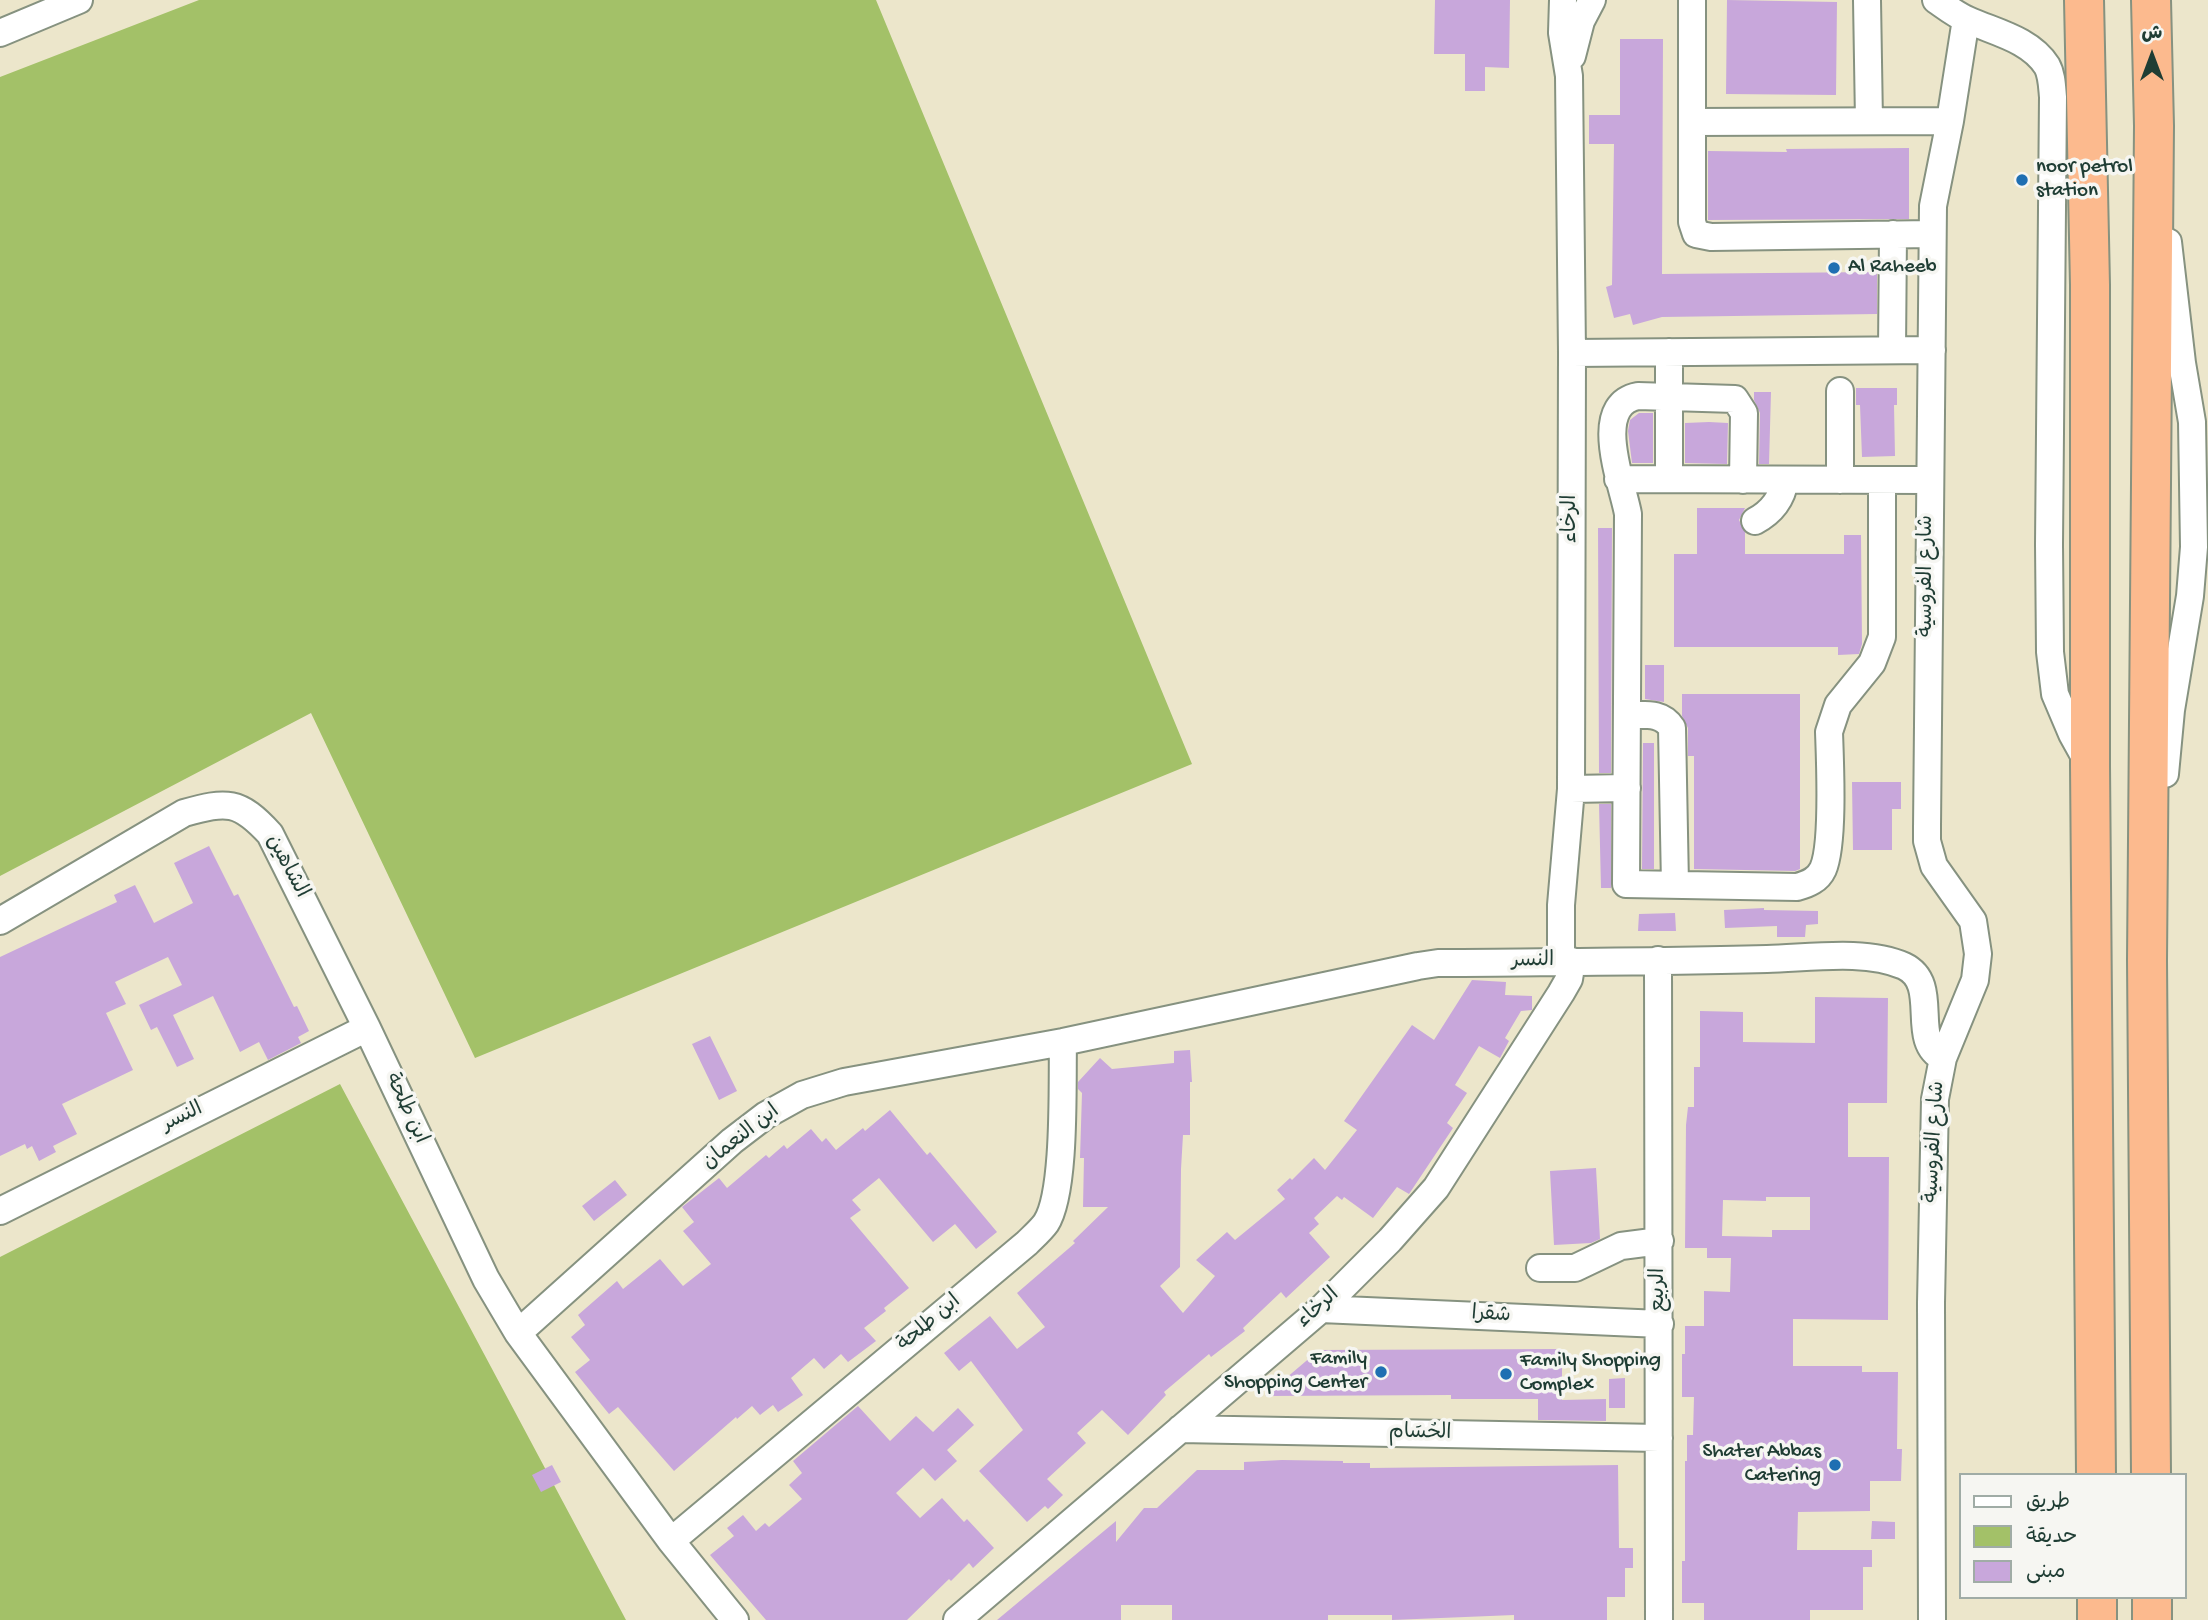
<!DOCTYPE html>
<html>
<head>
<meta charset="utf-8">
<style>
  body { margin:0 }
  #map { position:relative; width:2208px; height:1620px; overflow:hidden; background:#ece6cb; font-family:"Gochi Hand","Playpen Sans Arabic",sans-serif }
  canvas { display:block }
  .legend { position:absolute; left:1959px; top:1473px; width:228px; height:126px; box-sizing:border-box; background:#f6f6f2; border:2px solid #a0aca6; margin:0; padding:9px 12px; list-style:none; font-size:21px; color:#1f3d34 }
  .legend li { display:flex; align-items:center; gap:14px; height:35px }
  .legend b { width:35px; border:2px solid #a0aca6 }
  .north { position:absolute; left:2117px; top:21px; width:70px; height:70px; -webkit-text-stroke:5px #f6f6f2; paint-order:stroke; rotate:0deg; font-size:19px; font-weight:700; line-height:28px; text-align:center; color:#1f3d34 }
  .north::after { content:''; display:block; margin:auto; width:24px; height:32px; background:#1f3d34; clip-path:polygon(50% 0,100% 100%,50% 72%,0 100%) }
</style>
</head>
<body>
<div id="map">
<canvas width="2208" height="1620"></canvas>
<ul class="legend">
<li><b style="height:9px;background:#fff"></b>طريق</li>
<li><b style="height:19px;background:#a3c168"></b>حديقة</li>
<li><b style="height:19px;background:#c8a7db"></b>مبنى</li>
</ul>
<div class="north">ش</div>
</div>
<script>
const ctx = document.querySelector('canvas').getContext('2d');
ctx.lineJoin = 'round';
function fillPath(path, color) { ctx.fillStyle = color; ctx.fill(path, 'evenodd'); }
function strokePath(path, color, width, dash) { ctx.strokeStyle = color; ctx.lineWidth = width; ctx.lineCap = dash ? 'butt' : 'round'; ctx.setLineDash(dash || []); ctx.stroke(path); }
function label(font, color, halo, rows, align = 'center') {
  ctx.font = font + ' "Gochi Hand","Playpen Sans Arabic",sans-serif'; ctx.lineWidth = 7; ctx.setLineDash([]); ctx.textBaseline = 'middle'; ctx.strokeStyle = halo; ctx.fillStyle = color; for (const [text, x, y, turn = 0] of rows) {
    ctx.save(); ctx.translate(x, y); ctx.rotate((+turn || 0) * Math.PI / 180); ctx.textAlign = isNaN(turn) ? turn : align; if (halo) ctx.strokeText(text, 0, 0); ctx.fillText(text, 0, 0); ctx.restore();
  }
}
fillPath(new Path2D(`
  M199 0H876L1192 764 475 1058 311 713 0 876V77Z
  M340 1084 626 1620H0V1257Z`), '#a3c168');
fillPath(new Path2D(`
  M1435 0H1510L1509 68 1485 67V91H1465V54H1434Z
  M1727 0 1837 2 1836 95 1726 94Z
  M1620 39H1663L1662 274 1877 272V314L1662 317 1633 325 1630 314 1614 318 1606 287 1612 285 1614 144H1589V115H1620Z
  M1909 148V219L1708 220V151L1787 152 1786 149Z
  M1856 388H1897V405H1894L1895 456 1862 457 1860 405H1856Z
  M1754 392H1771L1769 464H1759L1760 413 1754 400Z
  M1639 413H1653V463H1632L1628 431 1630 420Z
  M1709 422 1728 423 1727 464 1685 463V423Z
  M1697 508H1745L1739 520 1745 532V554H1844V535H1861L1862 644 1859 654 1838 655V647H1674V554H1697Z
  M1598 528H1612L1611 773H1599Z
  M1645 665H1664V702L1645 699Z
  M1682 694H1800V869L1795 871 1694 869V756H1688V728L1682 716Z
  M1643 743H1654V869H1642Z
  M1852 782H1901V809H1892V850H1853Z
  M1599 804H1611V888H1601Z
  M209 846 234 896 238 894 294 1007 297 1006 309 1031 298 1037 301 1043 268 1060 259 1042 240 1052 213 996 173 1015 194 1059 177 1067 157 1027 151 1030 139 1005 182 985 168 957 115 982 126 1004 106 1013 133 1070 62 1104 77 1134 53 1146 56 1152 39 1161 32 1146 27 1149 25 1144 0 1156V957L117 902 114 895 135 885 154 923 193 903 174 863Z
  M1764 908V910L1818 911V924L1806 925 1805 937H1777V926L1725 928 1724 910Z
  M1675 913 1676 931H1638L1639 914Z
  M1472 980 1506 982 1505 995 1532 996V1010L1521 1011 1505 1038 1509 1041 1500 1058 1479 1046 1455 1085 1467 1093 1447 1123 1453 1128 1409 1194 1397 1187 1373 1218 1344 1197 1342 1200 1337 1196 1314 1218 1319 1224 1309 1233 1330 1257 1286 1298 1281 1292 1243 1328 1245 1331 1211 1357 1209 1354 1164 1392 1166 1395 1128 1435 1102 1410 1077 1433 1086 1443 1047 1479 1063 1495 1048 1509 1045 1506 1027 1522 979 1471 1023 1430 971 1361 959 1371 944 1353 990 1316 1017 1349 1045 1327 1017 1293 1075 1243 1073 1241 1108 1207H1083L1084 1158H1080L1082 1093 1078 1089V1082L1100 1058 1112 1069 1174 1063V1051L1190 1050 1192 1082H1190V1135H1183L1181 1169 1180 1267 1160 1286 1183 1313 1215 1276 1196 1260 1227 1232 1235 1240 1285 1199 1277 1190 1290 1178 1292 1180 1314 1158 1325 1170 1357 1130 1344 1121 1412 1025 1434 1040Z
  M1815 997 1888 998 1887 1103H1848V1157H1889L1888 1320 1793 1319V1366H1862V1372H1898L1897 1449H1902L1901 1481H1870V1511L1798 1512 1797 1550H1872V1567H1863V1610H1810V1620H1704V1603H1682V1561H1685V1461H1687V1435H1693L1694 1397H1682V1354H1685V1326H1704V1291L1730 1292 1731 1258H1707V1248H1685L1686 1125 1688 1107H1694V1067H1700V1011L1743 1012V1042L1815 1043ZM1766 1197H1810V1230H1772V1237L1722 1236 1723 1200 1766 1201Z
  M710 1036 737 1091 719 1100 692 1044Z
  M890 1110 927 1155 930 1152 997 1232 976 1249 955 1224 933 1242 879 1178 852 1200 861 1210 850 1218 909 1288 884 1308 886 1311 864 1328 876 1341 848 1362 841 1354 824 1369 814 1358 791 1378 803 1395 778 1412 773 1405 760 1415 752 1406 737 1419 736 1417 674 1471 618 1407 609 1414 575 1372 590 1360 571 1337 585 1325 578 1315 617 1281 623 1289 660 1259 683 1286 711 1264 683 1231 694 1222 682 1207 719 1178 727 1188 766 1155 769 1158 784 1145 787 1149 811 1129 822 1142 826 1138 836 1150 863 1128 865 1131Z
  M1596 1168 1600 1239 1591 1243 1554 1245 1550 1171Z
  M615 1180 627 1195 594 1221 582 1206Z
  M1562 1349V1400L1606 1399V1421L1538 1420V1399H1451V1395L1265 1396 1319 1350Z
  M1625 1378V1408H1609V1379Z
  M858 1406 890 1441 916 1416 933 1432 958 1408 974 1425 947 1450 957 1461 935 1481 923 1468 896 1493 920 1518 942 1498 964 1522 967 1519 994 1548 973 1568 969 1563 951 1581 949 1579 907 1620H766L710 1555 734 1536 727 1528 743 1515 756 1531 765 1523 769 1527 802 1499 789 1485 802 1473 793 1461Z
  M1282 1460 1343 1461V1463H1370V1468L1618 1465 1619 1548H1633V1568H1625V1597H1607V1620H1514V1615L1392 1620V1615H1328V1620H1172V1605H1121V1620H997L1116 1521V1542L1144 1508H1157L1197 1470H1244V1462Z
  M552 1465 561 1482 541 1492 532 1475Z
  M1872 1521 1895 1522V1539H1871Z`), '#c8a7db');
const minor = new Path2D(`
  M1692 0V222L1696 234 1711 237 1932 234
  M1867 0 1869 121
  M1936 0C1946 7 1956 15 1968 20 1994 32 2030 39 2047 66 2052 75 2052 87 2053 97L2049 544 2050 652 2055 694 2072 734 2087 761
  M0 33 79 0
  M1572 56 1581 21 1592 0
  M1693 122 1950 121
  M1892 350 1893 234
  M1669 352V479
  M1572 353 1932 350
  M1840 391V480
  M1618 479 1929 480
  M1743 480 1744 413 1735 399 1638 396C1590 405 1623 485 1628 514L1626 884 1797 887C1808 884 1818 880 1823 869 1834 844 1830 761 1829 732L1838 705 1872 663 1882 637V480
  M1755 521C1772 512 1782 499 1785 480
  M1627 715C1645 715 1662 712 1672 728L1675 885
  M2165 774 2171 710 2190 596 2194 547 2192 422 2182 363 2168 242
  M1571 789 1627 788
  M0 921 184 813C227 801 239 800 270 834L367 1028 486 1279 518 1333 671 1541 735 1620
  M1658 960 1659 1620
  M1561 962V905L1571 789 1572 353 1569 76 1562 33 1563 0
  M0 1211 367 1028
  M1540 1268H1575L1621 1246 1660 1241
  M1321 1309 1660 1324
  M518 1333 732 1141 766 1115 802 1095 844 1082 1063 1042 1418 966 1438 963C1548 962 1658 962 1767 959 1809 958 1866 949 1904 966 1942 984 1908 1041 1943 1058
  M1180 1429 1659 1438
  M671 1541 1027 1243C1033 1237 1041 1230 1046 1223 1066 1192 1062 1083 1063 1042
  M957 1620 1321 1309 1390 1240 1436 1188 1561 993 1569 979 1572 961
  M1932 1620 1931 1303 1935 1099 1943 1058 1975 980 1978 954 1973 921 1934 866 1927 841V827L1933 206 1950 121 1966 19`);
const highway = new Path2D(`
  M2084 0 2090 285V766L2096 1475
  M2151 0 2154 126 2147 960 2151 1475
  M2097 1597V1620
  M2152 1597V1620`);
strokePath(minor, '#869280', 30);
strokePath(highway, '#869280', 42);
strokePath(minor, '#fff', 26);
strokePath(highway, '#fcba8e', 38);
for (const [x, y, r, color] of [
  [2022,180,7,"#1f6fb2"],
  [1834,268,7,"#1f6fb2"],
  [1381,1372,7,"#1f6fb2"],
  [1506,1374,7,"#1f6fb2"],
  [1835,1465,7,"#1f6fb2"]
]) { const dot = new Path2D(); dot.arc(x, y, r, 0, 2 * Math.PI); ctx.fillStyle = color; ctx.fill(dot); strokePath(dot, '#f6f6f2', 2.5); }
label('21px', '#1f3d34', '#f6f6f2', [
  ["noor petrol",2036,168],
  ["station",2036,192],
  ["Al Raheeb",1848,268],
  ["Family",1367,1360,"right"],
  ["Shopping Center",1367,1384,"right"],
  ["Family Shopping",1520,1362],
  ["Complex",1520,1386],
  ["Shater Abbas",1821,1453,"right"],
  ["Catering",1821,1477,"right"]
], 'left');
label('21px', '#1f3d34', '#f6f6f2', [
  ["الرخاء",1572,519,-90],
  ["شارع الفروسية",1928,576,-90],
  ["الشاهين",286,867,62],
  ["النسر",1533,962,-1],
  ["ابن طلحة",405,1109,65],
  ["النسر",183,1118,-26],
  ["ابن النعمان",742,1138,-38],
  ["شارع الفروسية",1936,1142,-87],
  ["الربيع",1660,1290,-90],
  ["الرخاء",1319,1309,-42],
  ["شقرا",1491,1316,3],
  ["ابن طلحة",930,1324,-40],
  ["الحُسَام",1420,1434,1]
]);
</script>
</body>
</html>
